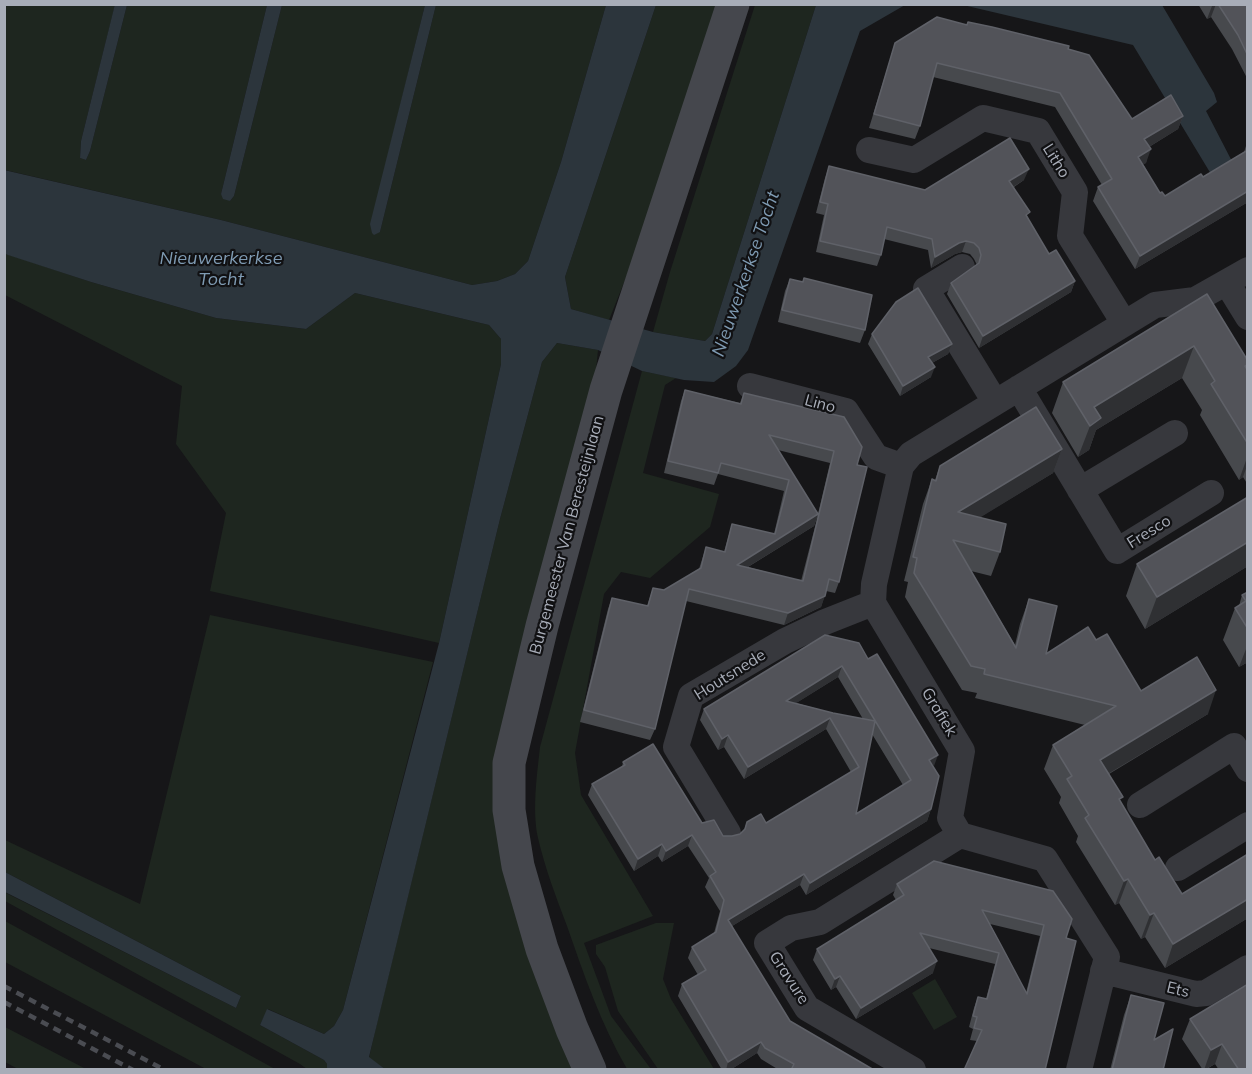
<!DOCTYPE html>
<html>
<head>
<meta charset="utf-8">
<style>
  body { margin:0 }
  #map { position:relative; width:1252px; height:1074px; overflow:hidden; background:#161618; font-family:Mulish,sans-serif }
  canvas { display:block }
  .frame { position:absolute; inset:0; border:6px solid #a8adb8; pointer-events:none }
</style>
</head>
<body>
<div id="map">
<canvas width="1252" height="1074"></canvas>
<div class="frame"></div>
</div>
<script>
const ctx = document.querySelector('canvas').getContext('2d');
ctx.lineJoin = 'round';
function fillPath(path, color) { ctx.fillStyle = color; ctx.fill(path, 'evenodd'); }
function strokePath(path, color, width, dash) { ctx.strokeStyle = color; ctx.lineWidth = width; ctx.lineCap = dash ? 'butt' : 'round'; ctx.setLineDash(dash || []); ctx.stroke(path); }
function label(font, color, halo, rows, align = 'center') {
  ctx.font = font + ' Mulish,sans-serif'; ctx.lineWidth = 4.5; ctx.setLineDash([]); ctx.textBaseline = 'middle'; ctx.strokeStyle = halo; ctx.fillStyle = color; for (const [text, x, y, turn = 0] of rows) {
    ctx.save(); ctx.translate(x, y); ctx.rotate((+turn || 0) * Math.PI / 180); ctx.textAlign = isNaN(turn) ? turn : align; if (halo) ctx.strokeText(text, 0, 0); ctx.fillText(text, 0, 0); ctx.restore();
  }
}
fillPath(new Path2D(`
  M5 5H115L81 141 80 158 86 160 90 151 127 5H267L221 194 230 201 234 196 282 5H425L371 224 380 232 436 5H606L561 162 528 261 515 274 497 281 472 285 221 220 5 170Z
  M656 5H721L633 260 609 320 571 309 565 277Z
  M755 5H816L712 334 705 341 653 332 670 272Z
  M4 253 91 282 216 318 306 329 355 293 489 325 501 339V364L439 643 210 591 226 513 176 444 182 386 5 295Z
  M557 343 598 350 594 390 498 741 573 1069H385L369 1058 376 1027 500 519 542 362Z
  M642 371 676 378 665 385 643 473 719 494 710 527 650 578 621 572 604 594 575 753 581 795 653 916 584 943 611 1016 651 1069H627C601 1024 584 975 567 926 556 897 545 868 538 838 532 810 537 775 540 747Z
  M210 615 433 662 343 1010 334 1026 324 1034 268 1009 260 1025 324 1060 327 1064V1069H307L300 1064 5 901 4 892 236 1008 241 996 5 872V840L140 904Z
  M5 921 275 1069H206L5 962Z
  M656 923H674L663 979 671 999 714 1069H658L618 1011 605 967 596 954V945Z
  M935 979 957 1017 934 1030 912 993Z
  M5 1027 86 1069H18L5 1062Z`), '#1e261f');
fillPath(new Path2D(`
  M115 4 127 5 90 151 86 160 80 158 81 141Z
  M267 5H282L234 196 230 201 223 199 221 194Z
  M425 5H436L380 232 374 235 372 233 370 224Z
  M606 5H656L565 277 571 309 653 332 705 341 712 334 816 5H905L860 31 748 350 736 366 714 382 684 380 642 371 598 350 557 343 542 362 500 519 369 1057 385 1069H327V1064L324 1060 260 1025 267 1009 324 1034 334 1026 343 1010 439 643 501 364V339L489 325 355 293 306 329 216 318 91 282 8 255 4 253V170L221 220 472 285 497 281 515 274 528 261 561 162Z
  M963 5H1162L1214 93 1217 102 1206 111 1237 171 1217 184 1133 45Z
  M5 872 241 996 236 1008 5 892Z`), '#2c353c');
strokePath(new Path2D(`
  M869 150 914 160 983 118 1038 131 1075 192 1070 236 1124 323
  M962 267 926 289 995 402
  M1227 283 1248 317
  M750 386 846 411 876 457 901 466
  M1019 388 1117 551 1211 493
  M1080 490 1175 433
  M1140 805 1234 746 1248 769
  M728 833 676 747 691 696 785 641 825 622 873 603
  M1178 868 1248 825
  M1103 971 1196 994 1206 993 1248 968
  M913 1070 807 1008 767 943 791 928 820 922 960 835
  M1079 1070 1107 957 1045 859 960 835 950 818 962 751 873 603 874 584 901 466 911 454 1155 305 1195 300 1248 270`), '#37383d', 26);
strokePath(new Path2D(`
  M590 1070 572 1029 542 949 518 866 509 810V763L542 626 606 390 733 4`), '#45474d', 33);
strokePath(new Path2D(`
  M4 986 165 1070
  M4 1002 133 1070`), '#4a4c52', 4.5, [8, 6]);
fillPath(new Path2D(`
  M1198 4H1248V80L1232 49 1211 17 1207 19Z
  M895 43 1068 49 1132 119 1183 116 1178 129 1149 147 1146 163 1143 164 1160 193 1165 196 1203 177 1244 152 1246 146 1248 145V202L1135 269 1093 201 1098 187 1102 185 1055 107 933 77 920 126 915 139 869 128Z
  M829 166 925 190 1024 180 1014 187 1028 218 1049 254 1075 281 1071 292 979 348 947 294 951 283 977 265 974 259 970 254 962 252 955 254 931 268 928 250 884 239 881 255 877 266 816 252 824 215 816 213 825 178Z
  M804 278 865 330 860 343 778 322 785 291 790 279 802 282Z
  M1207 294 1248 371V485L1243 477 1239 480 1200 415 1202 410 1182 378 1096 430 1089 450 1078 457 1052 413 1063 382Z
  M872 334 952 344 948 354 932 363 931 377 900 396 868 344Z
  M685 390 740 403 744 393 857 465 839 582 835 593 826 591 821 607 784 625 686 601 655 729 650 740 580 722 608 609 612 598 647 606 653 588 664 590 699 569 706 547 724 552 732 524 774 534 784 491 718 474 714 485 664 473 681 401ZM778 450 830 463 818 514ZM818 515 801 581 748 567 814 526Z
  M1062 449 1053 473 980 517 1000 552 991 576 971 571 1015 645 1020 624 1029 599 1046 654 1096 640 1141 691 1208 714 1109 774 1121 803 1155 860 1182 894 1248 854V918L1165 968 1145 937 1141 939 1119 903 1115 905 1076 842 1078 836 1059 803 1061 797 1044 769 1053 745 1085 725 975 698 977 693 962 690 905 597 908 582 904 581 923 504 932 479 935 480 940 466Z
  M1248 497V566L1145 629 1126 596 1137 564Z
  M1248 592V662L1239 667 1223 640 1235 608 1239 606 1242 595Z
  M825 635 933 766 931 809 927 821 806 895 800 885 732 926 790 1021 874 1070H779L761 1059 757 1053 730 1070H722L678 996 682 984 698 975 688 958 692 947 714 933 720 911 705 887 709 878 688 846 662 862 658 856 634 871 588 795 592 784 622 767 623 762 702 823 723 836H732L740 834 744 830 747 822 766 823 851 772 826 729 744 779 724 747 718 750 700 720 704 709ZM838 677 863 719 833 713 796 703ZM872 734 903 785 856 814Z
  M934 861 1066 938 1045 1070 977 1041 970 1040 973 1029 969 1027 974 1008 978 997 986 999 995 964 929 948 933 973 856 1019 836 987 831 990 813 960 817 949 896 900 893 895 897 884ZM990 924 1040 936 1026 993Z
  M1248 984V1070H1219L1215 1064 1205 1070H1203L1182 1039 1190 1019Z
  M1131 995 1154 1040 1163 1070H1110L1124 1015Z`), '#47494d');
fillPath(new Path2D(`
  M1214 4H1216L1211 17 1207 19 1212 6Z
  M1183 116 1178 129 1139 153 1144 139Z
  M1151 149 1146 163 1133 170 1138 157Z
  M1029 169 1024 180 1005 192 1009 181Z
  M1248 191V202L1135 269 1140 256Z
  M966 241 962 252 955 254 931 268 935 257 959 243Z
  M1075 281 1071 292 979 348 983 336Z
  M952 344 948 354 925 367 928 357Z
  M1194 346 1182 378 1096 430 1089 450 1078 457 1090 426 1094 407Z
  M935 367 931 377 900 396 903 386Z
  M1062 449 1053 473 950 536 958 512Z
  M1248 455V463L1243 477 1239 480Z
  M818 514 814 526 733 576 737 565Z
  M1248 542V566L1145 629 1157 597Z
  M825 596 821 607 784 625 788 613Z
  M1248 644V662L1239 667Z
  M842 666 838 677 782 712 786 701Z
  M1216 690 1208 714 1091 784 1100 760Z
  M830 718 826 729 744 779 748 767Z
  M728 735 724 747 718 750 722 739Z
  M938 755 934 766 929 760Z
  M931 809 927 821 806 895 810 883Z
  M692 835 688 846 662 862 666 851Z
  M662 844 658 856 634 871 638 859Z
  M804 874 800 885 724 931 728 920Z
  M1128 879 1119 903 1115 905 1124 881Z
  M1248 899V918L1165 968 1173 944Z
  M1154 913 1145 937 1141 939 1150 915Z
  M937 961 933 973 856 1019 861 1008Z
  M840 976 836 987 831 990 835 979Z
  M761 1042 757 1053 730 1070H726L728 1062Z
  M1222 1044 1215 1064 1204 1070 1211 1050Z`), '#2f3033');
const building = new Path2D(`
  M1218 4H1248V56L1238 35Z
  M937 17 967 25 968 22 992 27 1069 46 1068 49 1089 55 1132 119 1171 95 1183 116 1144 139 1151 149 1138 157 1160 193 1162 192 1165 196 1201 174 1203 177 1248 150V191L1140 256 1098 187 1112 179 1060 93 937 63 920 126 874 114 895 43Z
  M1010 138 1029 169 1009 181 1030 212 1026 215 1049 254 1056 250 1075 281 983 336 951 283 979 263 981 255 979 248 974 243 966 241 959 243 935 257 932 239 887 227 881 255 820 241 828 204 820 202 829 166 925 190Z
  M804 278 872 295 865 330 782 310 790 279 803 282Z
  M918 288 952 344 928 357 935 367 903 386 872 334 896 302Z
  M1207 294 1248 361V364L1245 366 1248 371V444L1211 384 1215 381 1194 346 1094 407 1101 418 1090 426 1063 382Z
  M685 390 741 404 744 393 844 417 862 447 857 465 867 467 839 582 829 579 825 596 788 613 689 589 655 729 584 710 612 598 648 606 653 588 664 590 701 568 706 547 725 552 732 524 775 534 789 480 721 463 718 473 668 461ZM769 435 834 451 803 581 737 565 818 514Z
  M1036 407 1062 449 958 512 1006 524 1000 552 953 540 1016 648 1029 599 1057 606 1046 654 1088 627 1096 640 1107 634 1141 691 1197 657 1216 690 1100 760 1123 797 1119 799 1155 860 1159 857 1182 894 1248 854V899L1173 944 1154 913 1150 915 1128 879 1124 881 1085 818 1089 815 1067 779 1072 776 1053 745 1116 706 984 674 985 669 971 666 914 573 917 558 913 557 932 479 936 481 940 466Z
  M1248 497V542L1157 597 1137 564Z
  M1248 592V629L1235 608 1246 601 1242 595Z
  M825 635 859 643 868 659 877 654 938 755 929 760 939 776 931 809 810 883 804 874 728 920 790 1021 874 1070H791L794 1064 765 1048 761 1042 728 1062 682 984 706 970 692 947 716 932 724 900 710 876 716 872 692 835 666 851 662 844 638 859 592 784 625 765 623 762 653 744 702 823 714 820 723 836H732L740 834 745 829 747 822 761 814 766 823 859 767 830 718 748 767 728 735 722 739 704 709ZM842 666 911 780 856 814 875 721 833 713 786 701Z
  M934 861 1053 891 1072 919 1066 938 1076 941 1045 1070H964L982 1030 974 1028 977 1017 973 1016 978 997 987 999 999 953 920 933 937 961 861 1008 840 976 835 979 817 949 904 895 897 884ZM982 910 1044 925 1027 994 1001 945Z
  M1248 984V1070H1239L1222 1044 1211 1050 1190 1019Z
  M1131 995 1164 1003 1154 1040 1173 1029 1163 1070H1112Z`);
fillPath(building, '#525359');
strokePath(building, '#5f6168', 1.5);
label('16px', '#a8adb8', '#111113', [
  ["Litho",1056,161,58],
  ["Lino",820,404,15],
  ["Fresco",1149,532,-32],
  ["Burgemeester Van Beresteijnlaan",567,535,-75],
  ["Houtsnede",730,675,-32],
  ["Grafiek",939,712,59],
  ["Gravure",789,978,57],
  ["Ets",1178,990,13]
]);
label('italic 18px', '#7f9bb3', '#111113', [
  ["Nieuwerkerkse",221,259],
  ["Tocht",221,280],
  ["Nieuwerkerkse Tocht",746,274,-71]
]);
</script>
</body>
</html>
